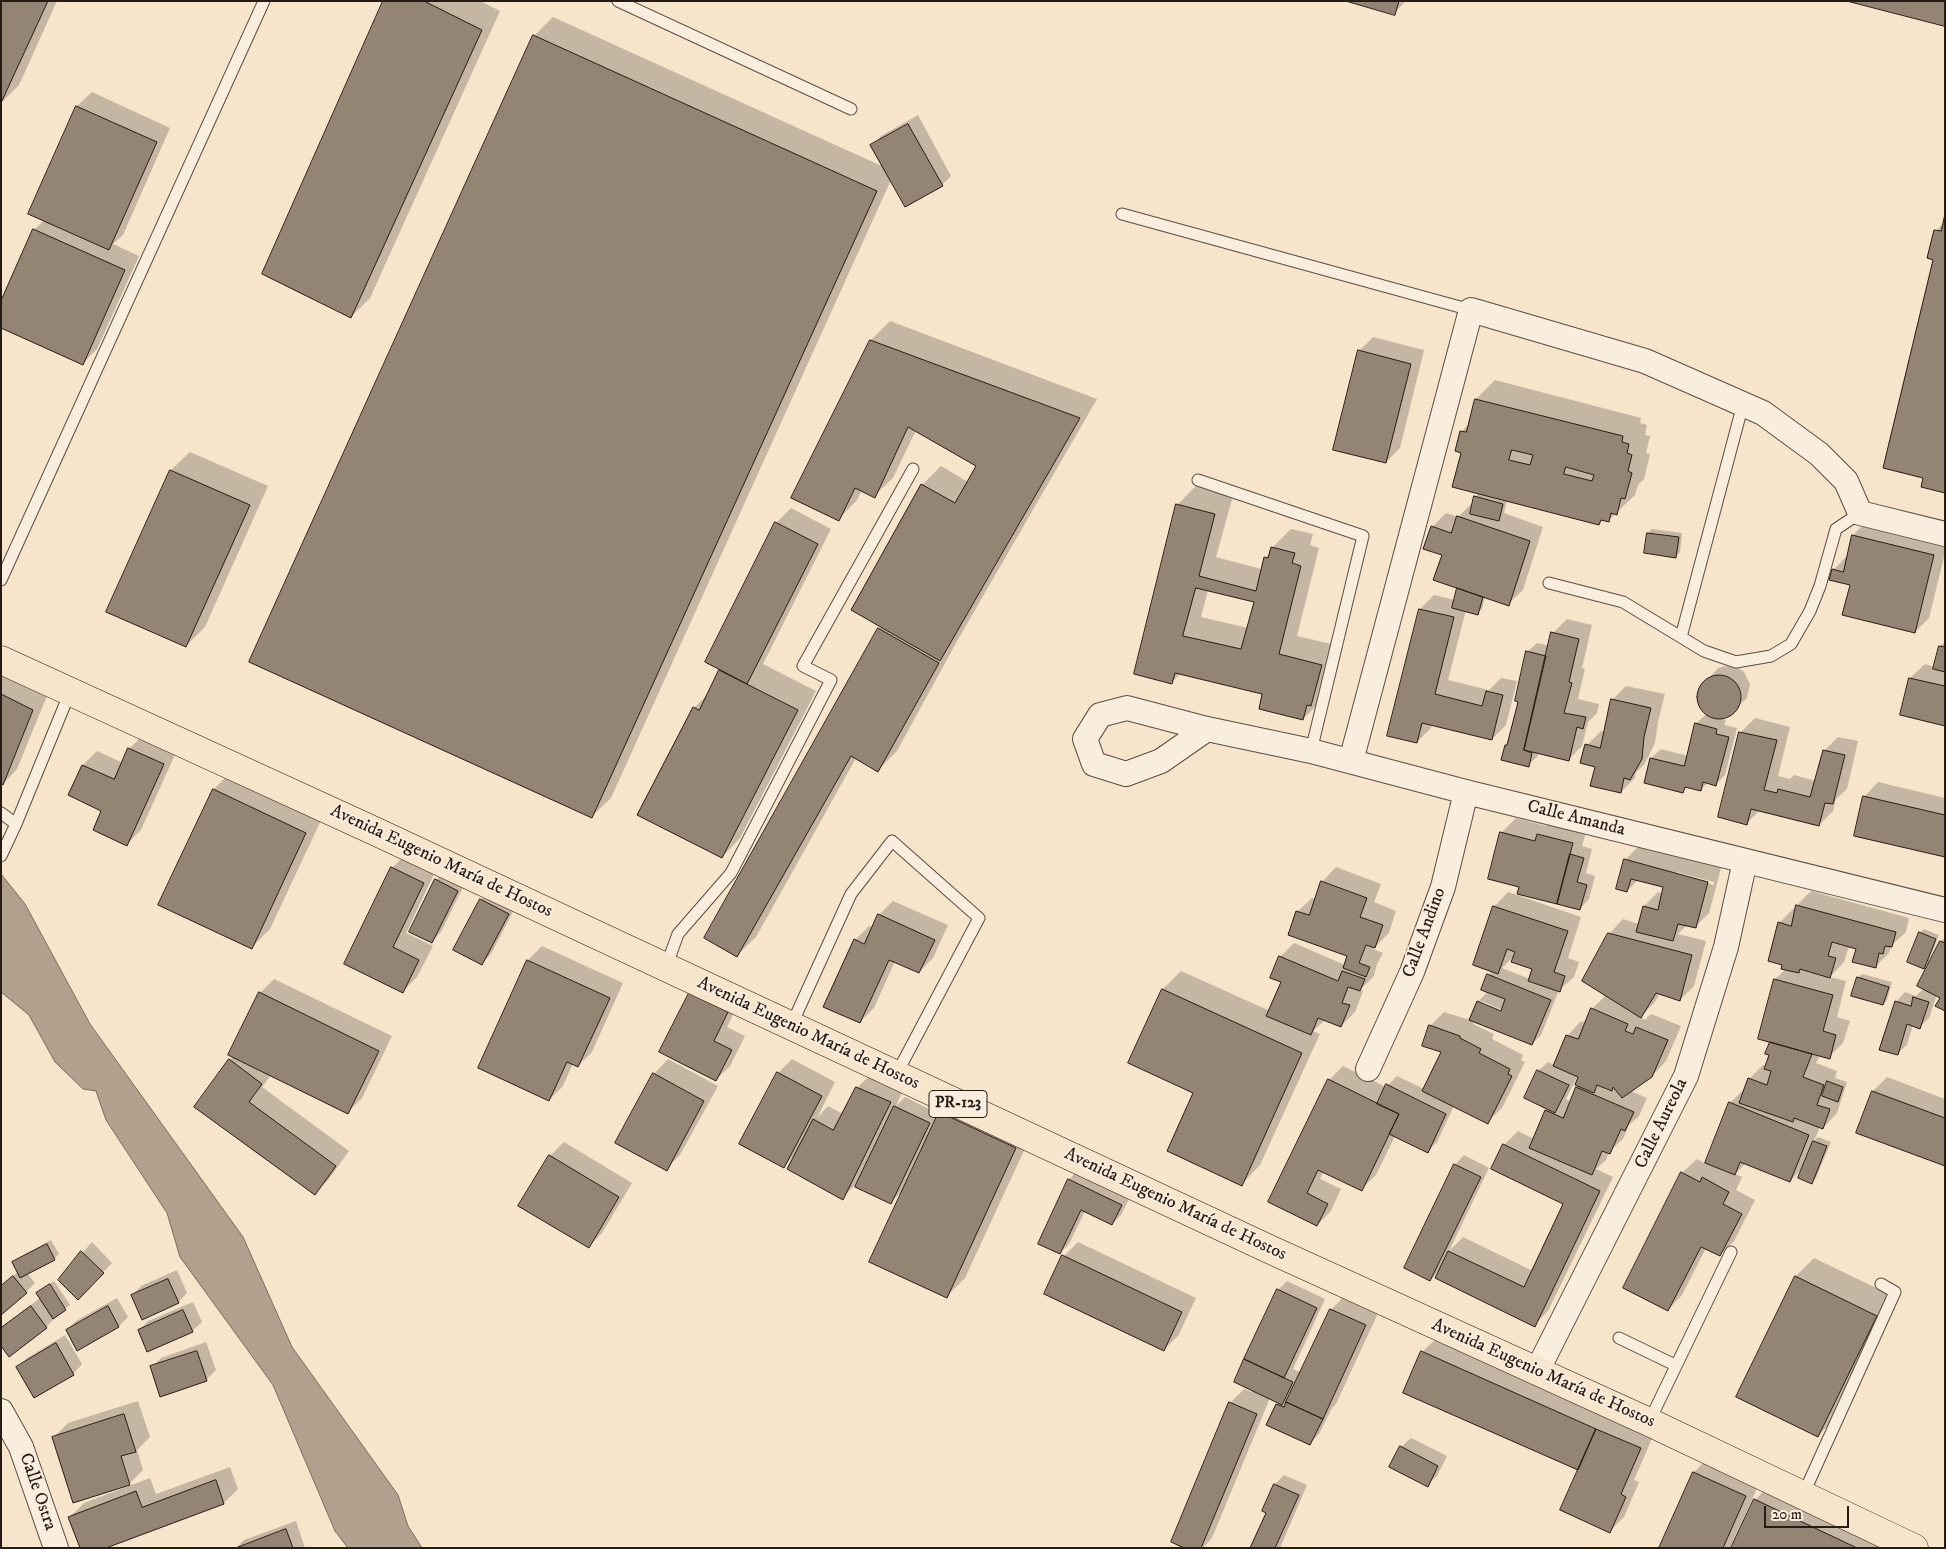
<!DOCTYPE html>
<html>
<head>
<meta charset="utf-8">
<style>
  body { margin:0 }
  #map { position:relative; width:1946px; height:1549px; overflow:hidden; background:#f6e4cb; font-family:"IM FELL DW Pica",serif }
  canvas { display:block }
  .frame { position:absolute; inset:0; border:2px solid #271b15; pointer-events:none }
  .scale { position:absolute; left:1764px; top:1506px; width:85px; height:22px; box-sizing:border-box; border:2px solid #271b15; border-top:0; padding-left:6px; font-size:15px; line-height:18px; white-space:nowrap; color:#271b15; -webkit-text-stroke:4px #f9eddd; paint-order:stroke }
</style>
</head>
<body>
<div id="map">
<canvas width="1946" height="1549"></canvas>
<div class="frame"></div>
<div class="scale">20 m</div>
</div>
<script>
const ctx = document.querySelector('canvas').getContext('2d');
ctx.lineJoin = 'round';
function fillPath(path, color) { ctx.fillStyle = color; ctx.fill(path, 'evenodd'); }
function strokePath(path, color, width, dash) { ctx.strokeStyle = color; ctx.lineWidth = width; ctx.lineCap = dash ? 'butt' : 'round'; ctx.setLineDash(dash || []); ctx.stroke(path); }
function label(font, color, halo, rows, align = 'center') {
  ctx.font = font + ' "IM FELL DW Pica",serif'; ctx.lineWidth = 4; ctx.setLineDash([]); ctx.textBaseline = 'middle'; ctx.strokeStyle = halo; ctx.fillStyle = color; for (const [text, x, y, turn = 0] of rows) {
    ctx.save(); ctx.translate(x, y); ctx.rotate((+turn || 0) * Math.PI / 180); ctx.textAlign = isNaN(turn) ? turn : align; if (halo) ctx.strokeText(text, 0, 0); ctx.fillText(text, 0, 0); ctx.restore();
  }
}
const water = new Path2D(`
  M1 874 25 904 90 1024 243 1237 292 1347 398 1495 408 1526 422 1548H348L335 1531 273 1385 180 1257 167 1213 106 1120 96 1091 83 1089 55 1062 29 1015 1 992Z`);
fillPath(water, '#b0a08d');
strokePath(water, '#796b5d', 1);
fillPath(new Path2D(`
  M1 1H57L19 85 1 103Z
  M384 1H480L500 11 370 298 351 317Z
  M1351 1H1406L1394 13Z
  M553 17 884 167 872 145 881 136 918 115 951 176 942 185 891 180 611 798 592 816 251 661 535 35Z
  M92 92 170 128 123 235 113 244 139 256 97 349 83 363 34 230 44 220 30 213 77 106Z
  M1944 222 1924 477 1936 231Z
  M890 321 1097 399 956 643 897 751 878 770 856 758 756 937 737 955 879 629 882 626 922 485 941 466 968 482 977 466 916 430 893 478 874 496 862 490 857 500 839 519 793 497 871 340Z
  M1373 337 1424 350 1400 448 1386 462 1359 351Z
  M1495 380 1641 418 1640 423 1647 425 1645 435 1650 436 1646 453 1650 454 1644 479 1638 485 1635 495 1608 521 1603 520 1599 523 1507 500 1504 513 1543 527 1523 590 1508 604 1485 596 1482 609 1478 613 1466 610 1448 680 1489 690 1501 678 1517 681 1506 725 1492 739 1432 724 1431 728 1417 742 1420 609 1434 595 1455 600 1459 587 1432 527 1446 513 1458 517 1472 503H1474L1476 497 1479 493 1463 452 1461 432 1470 423 1476 399Z
  M190 452 268 486 205 627 186 646 108 611 171 470Z
  M1196 486 1233 496 1216 557 1261 569 1265 558 1271 552 1272 548 1291 529 1313 534 1310 545 1319 548 1297 636 1340 646 1322 700 1303 719 1264 693 1181 673 1172 682 1177 505ZM1208 590 1255 601 1248 628 1201 617Z
  M791 508 831 529 763 664 816 691 740 838 722 857 694 708 709 693 721 670 706 662 776 523Z
  M1867 521 1945 540V553L1929 618 1915 632 1833 570 1848 555 1853 535Z
  M1652 529 1682 533 1680 552 1676 556 1648 533Z
  M1567 619 1592 625 1582 668 1585 669 1578 699 1599 704 1597 713 1588 722 1582 746 1568 760 1538 753V756L1528 765 1506 746 1509 743 1519 701 1527 652 1537 643 1550 646 1553 633Z
  M1945 642V725L1910 678 1925 664 1935 667 1940 646Z
  M1725 666 1738 668 1744 672 1750 684 1747 698 1726 717H1717L1726 720 1724 725 1737 728 1725 775 1716 784 1708 782 1701 790 1688 786 1683 792 1645 782 1651 758 1661 749 1688 756 1696 724 1705 715 1711 716 1701 708 1698 702 1700 689 1718 668Z
  M1 673 47 696 17 769 3 784 1 783Z
  M1626 686 1665 694 1658 722 1655 743 1644 765 1636 772 1635 778 1621 792 1597 766 1587 745 1601 731 1605 732 1612 700Z
  M1755 718 1790 727 1778 776 1790 779 1794 775 1816 781 1824 751 1838 737 1858 741 1847 789 1836 799 1833 811 1819 825 1760 810 1747 823 1740 733Z
  M143 735 177 750 141 830 127 844 103 810 70 795 83 765 97 751 123 763 129 749Z
  M232 771 324 814 270 929 251 948 214 789Z
  M1878 782 1945 798V856L1864 797Z
  M1516 818 1546 826 1552 820 1587 829 1582 846 1592 849 1586 873 1595 876 1589 899 1580 909 1520 886 1490 878 1502 832Z
  M1639 846 1721 868 1709 913 1695 927 1687 925 1678 934 1706 941 1694 986 1680 1000 1660 993 1655 1002 1640 1017 1645 1020 1651 1014 1681 1026 1666 1061 1652 1076 1631 1091 1647 1098 1639 1116 1629 1125 1623 1139 1609 1152 1606 1160 1596 1169 1613 1177 1548 1311 1534 1325 1439 1271 1430 1280 1455 1165 1464 1155 1489 1168 1449 1251 1463 1237 1533 1271 1565 1204 1504 1145 1518 1131 1534 1139 1548 1109 1538 1071 1548 1062 1555 1065 1567 1036 1581 1021 1586 1023 1592 1009 1606 995 1609 934 1623 919 1639 924 1644 906 1658 892 1663 894 1665 886 1639 879 1627 891 1625 860ZM1676 872 1714 882V885L1676 875ZM1578 1075 1580 1076 1579 1085 1571 1102 1566 1099Z
  M406 854 437 868 406 933 433 946 417 977 403 991 346 963 392 868Z
  M1336 867 1381 884 1374 902 1396 911 1389 933 1373 949 1383 953 1377 964 1374 976 1360 990 1363 991 1355 1012 1341 1026 1325 1020 1313 1031 1320 1034 1260 1165 1242 1184 1194 1093 1163 989 1181 971 1270 1011 1282 982 1280 957 1294 943 1345 965 1348 956 1297 912 1312 898 1316 899 1322 882Z
  M446 871 466 881 441 932 432 941 436 880Z
  M491 891 517 904 491 954 481 964V900Z
  M1811 891 1909 918 1906 932 1891 946 1889 953 1875 967 1857 948 1849 946 1844 962 1830 977 1846 981 1837 1017 1850 1021 1843 1043 1829 1057 1820 1055 1816 1063 1837 1071 1835 1078 1847 1082 1837 1113 1823 1128 1820 1127 1814 1141 1818 1137 1831 1142 1816 1178 1812 1182 1804 1167 1790 1181 1746 1163 1735 1174 1742 1177 1736 1190 1755 1200 1734 1241 1720 1255 1706 1248 1682 1295 1668 1310 1682 1173 1697 1159 1706 1164 1730 1103 1744 1089 1745 1090 1749 1079 1763 1065 1766 1066 1770 1055 1775 979 1786 969 1779 923 1793 909 1796 910 1797 905Z
  M1508 892 1581 917 1568 958 1579 962 1574 977 1559 990 1541 1035 1532 1044 1474 1020 1473 1024 1494 1034 1492 1039 1523 1055 1521 1060 1525 1062 1502 1108 1487 1122 1454 1106 1437 1142 1427 1152 1395 1136 1376 1175 1361 1189 1324 1171 1320 1179 1341 1189 1331 1211 1317 1225 1269 1202 1329 1080 1343 1066 1386 1087 1397 1076 1424 1089 1443 1051 1430 1026 1444 1012 1470 1020 1478 1002 1488 991V975L1493 970 1494 907ZM1515 955 1533 968 1530 979 1502 968ZM1481 1001 1507 1012 1506 1014 1481 1004Z
  M893 901 948 925 933 958 919 972 895 961 874 1008 860 1022 855 940 869 926 873 927 879 915Z
  M1924 929 1939 935 1928 963 1923 967 1920 933Z
  M1945 938V1010L1942 997 1937 995 1929 1018 1920 1027 1913 1025 1907 1045 1897 1054 1896 1002 1905 992 1916 996 1924 988 1919 985 1941 941Z
  M542 946 623 983 592 1052 578 1066 573 1063 563 1086 549 1100 479 1067 528 960Z
  M1862 974 1892 982 1887 1000 1883 1004 1858 978Z
  M274 979 392 1036 362 1098 348 1112 271 1075 262 1087 349 1151 329 1179 315 1193 196 1107 233 1056 260 993Z
  M690 993 741 998 727 1027 745 1036 730 1066 716 1080Z
  M668 1059 718 1086 680 1155 666 1169 617 1143 654 1074Z
  M792 1059 835 1082 817 1118 828 1106 843 1114 857 1088 871 1074 904 1088 896 1106 905 1097 939 1114 958 1094 1034 1129 965 1278 946 1297 904 1189 891 1202 855 1185 842 1198 795 1155 783 1167 778 1073Z
  M1887 1077 1945 1099V1165L1873 1091Z
  M564 1142 632 1183 602 1233 588 1247 550 1156Z
  M1078 1170 1131 1195 1121 1215 1112 1224 1085 1211 1069 1244 1060 1253 1039 1243 1069 1180Z
  M51 1240 59 1254 54 1259 27 1273 35 1283 26 1292 1 1286 18 1272 14 1262 18 1258Z
  M92 1242 112 1263 78 1298 59 1280Z
  M1078 1242 1196 1298 1178 1336 1163 1350 1046 1294 1064 1256Z
  M1814 1258 1895 1297 1837 1417 1818 1435 1796 1276Z
  M177 1270 187 1293 178 1302 132 1296 141 1286Z
  M54 1281 70 1305 54 1316 55 1318 46 1327 1 1344V1328L40 1298 38 1293Z
  M1287 1281 1325 1299 1293 1369 1301 1373 1331 1310 1345 1295 1379 1311 1336 1404 1332 1408 1319 1434 1310 1443 1277 1405 1279 1402 1270 1398 1212 1538 1203 1548H1187L1230 1403 1244 1389 1252 1392 1278 1290Z
  M117 1298 128 1317 119 1326 78 1349 67 1330 76 1321Z
  M193 1302 202 1322 192 1331 139 1330 148 1321Z
  M65 1335 82 1364 73 1374 18 1367 27 1358Z
  M1437 1338 1654 1434 1634 1480 1639 1482 1624 1517 1610 1531 1579 1470 1422 1352Z
  M206 1342 216 1370 206 1380 152 1367 161 1358Z
  M138 1401 150 1437 137 1450 143 1470 128 1485 54 1437 68 1423Z
  M1411 1438 1447 1456 1437 1476 1427 1485 1401 1447Z
  M1708 1458 1760 1482 1730 1548H1660L1694 1472Z
  M230 1467 238 1489 224 1503 103 1548 70 1517 84 1503 150 1478 156 1494Z
  M1284 1475 1307 1485 1280 1548H1252L1267 1512 1275 1484Z
  M1769 1486 1881 1538 1876 1548H1733L1755 1500Z
  M296 1521 305 1548H236L244 1540Z`), '#0003');
const building = new Path2D(`
  M1 1H48L1 103Z
  M383 1H424L482 30 351 318 262 274Z
  M1346 1H1399L1395 15Z
  M1847 1H1945V26Z
  M533 35 877 191 592 818 249 662Z
  M76 106 157 142 109 250 28 214Z
  M908 124 943 186 905 207 870 145Z
  M1945 214V493L1921 487 1923 478 1883 468 1933 260 1927 258 1934 230 1941 231Z
  M33 229 125 270 83 365 1 328V301Z
  M870 340 1080 418 940 661 851 610 921 484 955 503 976 466 908 427 875 498 855 488 839 521 791 498Z
  M1358 350 1411 364 1386 463 1333 450Z
  M1475 399 1623 436 1622 442 1629 444 1627 453 1632 455 1628 471 1632 473 1625 499 1621 498 1617 515 1611 513 1609 522 1601 520 1599 525 1452 487 1461 453 1455 451 1460 431 1466 432ZM1512 450 1533 455 1530 465 1509 460ZM1566 467 1594 475 1592 481 1564 474Z
  M170 470 250 505 186 647 106 612Z
  M1474 496 1503 504 1499 521 1470 514Z
  M1176 504 1215 514 1199 576 1256 591 1264 557 1268 558 1271 547 1295 553 1292 563 1301 566 1279 654 1322 665 1311 706 1307 705 1303 720 1259 709 1262 694 1175 673 1172 684 1134 674ZM1196 588 1254 602 1241 649 1183 636Z
  M1457 516 1530 541 1509 606 1433 580 1442 555 1423 549 1431 526 1451 533Z
  M775 522 818 544 747 684 705 662Z
  M1647 533 1679 537 1676 558 1644 553Z
  M1852 535 1934 555 1915 633 1842 615 1850 585 1829 580 1832 569 1843 572Z
  M1457 588 1483 597 1478 615 1452 608Z
  M1419 609 1454 617 1435 694 1482 706 1486 691 1503 695 1492 740 1422 723 1417 743 1387 736Z
  M878 628 939 663 878 772 851 756 737 957 704 938Z
  M1551 632 1579 639 1569 682 1572 683 1564 713 1586 717 1583 729 1577 727 1569 761 1524 750Z
  M1939 646 1945 647V672L1933 669Z
  M1526 651 1546 656 1524 750 1532 753 1529 767 1501 760 1505 745H1507L1518 702 1515 701Z
  M719 670 798 710 722 858 637 815 693 707 699 710Z
  M1697 697a22 22 0 1 1 44 0a22 22 0 1 1-44 0Z
  M1909 678 1945 686V726L1900 715Z
  M1 694 33 710 3 785 1 784Z
  M1611 699 1651 708 1644 737 1642 759 1630 780 1624 778 1621 793 1590 786 1595 767 1580 763 1585 744 1600 748Z
  M1695 723 1717 729 1716 734 1729 737 1716 786 1703 782 1701 791 1685 787 1683 793 1644 783 1650 758 1684 766Z
  M1739 732 1777 740 1764 790 1777 793 1778 789 1810 797 1823 750 1845 755 1833 804 1825 803 1819 826 1751 809 1747 825 1718 817Z
  M128 748 164 764 127 846 93 830 101 811 68 795 82 765 114 779Z
  M213 789 306 833 252 949 158 905Z
  M1863 796 1945 815V857L1854 836Z
  M1500 832 1535 841 1537 834 1573 843 1557 904 1517 894 1519 887 1488 879Z
  M1570 854 1584 858 1577 882 1587 885 1580 910 1557 904Z
  M1624 859 1708 882 1696 928 1678 924 1673 941 1636 932 1643 906 1658 910 1663 887 1631 879 1627 892 1616 889Z
  M391 867 424 883 393 947 419 960 403 993 344 964Z
  M435 879 458 891 432 943 409 932Z
  M1321 881 1367 898 1360 917 1383 925 1375 948 1366 945 1359 963 1370 967 1366 977 1343 968 1347 956 1288 935 1296 911 1309 915Z
  M480 899 509 914 482 965 453 950Z
  M1796 905 1896 932 1892 947 1885 946 1883 954 1879 953 1876 968 1852 962 1856 949 1832 942 1828 956 1836 958 1830 978 1800 969 1799 973 1781 969 1782 965 1768 961 1778 922 1791 926Z
  M1493 906 1568 931 1554 972 1565 976 1560 992 1528 981 1532 969 1511 962 1515 952 1507 949 1498 974 1473 965Z
  M878 914 935 940 919 973 889 960 860 1023 823 1007 854 939 864 944Z
  M1919 932 1936 939 1924 969 1907 962Z
  M1608 933 1692 955 1680 1001 1656 993 1641 1018 1582 981Z
  M1940 941 1945 943V1011L1935 1006 1940 998 1917 986Z
  M1279 956 1338 981 1342 971 1365 979 1360 991 1348 987 1342 1003 1350 1005 1341 1027 1318 1018 1311 1035 1266 1016 1281 982 1270 978Z
  M527 960 610 998 578 1067 567 1062 549 1101 478 1068Z
  M1487 974 1551 1000 1532 1045 1469 1020 1477 1001 1501 1011 1505 999 1481 990Z
  M1857 977 1889 987 1883 1005 1851 996Z
  M1774 979 1833 995 1823 1031 1836 1035 1830 1059 1758 1039Z
  M1162 989 1302 1053 1242 1186 1167 1151 1193 1093 1128 1063Z
  M259 992 379 1051 348 1114 228 1055Z
  M689 993 728 1012 714 1041 732 1050 716 1081 659 1052Z
  M1913 997 1929 1002 1920 1029 1907 1024 1898 1055 1879 1050 1895 1001 1911 1006Z
  M1591 1008 1628 1024 1625 1031 1633 1034 1636 1027 1668 1040 1652 1077 1622 1098 1613 1087 1612 1091 1597 1085 1594 1093 1575 1085 1578 1077 1553 1066 1566 1035 1578 1039Z
  M1429 1025 1460 1036V1038L1481 1049 1479 1053 1510 1069 1508 1074 1512 1076 1488 1124 1422 1091 1441 1052 1422 1046Z
  M1770 1042 1812 1054 1803 1077 1824 1085 1817 1105 1830 1109 1823 1129 1794 1118 1793 1122 1739 1103 1748 1078 1767 1085 1771 1071 1764 1069 1769 1055 1765 1054Z
  M229 1059 262 1084 249 1102 336 1166 315 1195 194 1107Z
  M1537 1070 1569 1085 1555 1113 1524 1098Z
  M777 1072 822 1096 784 1168 739 1144Z
  M653 1073 704 1101 667 1171 615 1143Z
  M1328 1079 1399 1114 1362 1191 1318 1170 1307 1193 1328 1204 1317 1226 1268 1202Z
  M1827 1081 1843 1087 1838 1102 1822 1096Z
  M1386 1084 1446 1114 1428 1153 1389 1134 1399 1114 1377 1104Z
  M856 1087 891 1102 843 1200 787 1169 813 1119 833 1130Z
  M1576 1087 1634 1112 1625 1131 1621 1129 1610 1154 1602 1151 1592 1175 1529 1148 1545 1110 1563 1118Z
  M1872 1091 1945 1118V1166L1856 1133Z
  M1729 1102 1809 1135 1790 1182 1740 1162 1735 1175 1705 1163Z
  M894 1106 930 1123 891 1204 855 1187Z
  M939 1112 1016 1148 947 1298 869 1262Z
  M1813 1141 1827 1146 1812 1184 1798 1178Z
  M1503 1144 1600 1191 1535 1327 1435 1278 1448 1251 1524 1287 1563 1204 1491 1169Z
  M549 1155 619 1197 589 1248 518 1206Z
  M1454 1164 1481 1177 1430 1281 1404 1268Z
  M1681 1172 1700 1182 1702 1177 1729 1192 1723 1204 1742 1214 1720 1256 1701 1247 1668 1311 1623 1288Z
  M1068 1179 1122 1205 1112 1225 1081 1210 1060 1254 1038 1244Z
  M47 1244 55 1260 20 1278 12 1262Z
  M81 1251 104 1273 78 1300 58 1280Z
  M1062 1255 1182 1312 1164 1351 1044 1294Z
  M13 1276 27 1293 1 1315V1286Z
  M1795 1276 1877 1316 1818 1437 1736 1397Z
  M168 1279 179 1303 142 1320 131 1295Z
  M50 1284 66 1310 53 1319 36 1293Z
  M1277 1289 1317 1308 1284 1378 1244 1359Z
  M31 1306 47 1328 9 1357 1 1346V1328Z
  M108 1306 119 1327 77 1351 66 1330Z
  M1330 1309 1366 1325 1323 1419 1286 1402Z
  M183 1310 193 1332 147 1352 138 1330Z
  M56 1343 74 1375 34 1398 16 1367Z
  M197 1351 207 1381 160 1397 150 1366Z
  M1421 1351 1596 1429 1578 1470 1403 1393Z
  M1244 1359 1293 1382 1282 1405 1234 1382Z
  M1229 1402 1257 1414 1201 1548H1184L1171 1542Z
  M1286 1402 1323 1419 1310 1445 1266 1425 1276 1404 1284 1407Z
  M124 1414 136 1452 121 1456 130 1485 73 1503 52 1437Z
  M1596 1429 1641 1448 1621 1494 1626 1497 1610 1533 1560 1510Z
  M1400 1446 1438 1466 1428 1487 1389 1467Z
  M1693 1472 1746 1496 1723 1548H1659Z
  M216 1480 224 1504 106 1548H80L68 1517 136 1491 142 1507Z
  M1274 1484 1299 1495 1275 1548H1250L1266 1513 1262 1511Z
  M1754 1499 1857 1548H1731Z
  M286 1529 293 1548H236Z`);
fillPath(building, '#938474');
strokePath(building, '#271b15', 1);
const lane = new Path2D(`
  M618 1 851 109
  M1122 214 1471 310
  M1198 480 1363 536 1311 751
  M1 580 264 1
  M1549 583 1623 602 1704 651 1736 662 1771 656 1791 644 1810 611 1820 586 1836 529 1860 513
  M1681 637 1743 404
  M1 813 16 824 70 692
  M1 856 16 824
  M666 967 678 934 731 873 831 680 803 666 913 469
  M791 1026 851 894 892 841 979 918 896 1075
  M1619 1338 1675 1365
  M1649 1422 1731 1252
  M1803 1495 1895 1292 1881 1284`);
const street = new Path2D(`
  M1207 729 1161 761 1126 774 1094 764 1085 739 1100 715 1127 708 1207 729 1311 751 1466 792 1945 910
  M1351 761 1471 310 1645 361 1763 413 1819 454 1846 481 1860 513 1945 534
  M1368 1069 1412 972 1443 887 1466 792
  M1537 1371 1686 1076 1726 947 1745 861
  M1 1411 21 1447 56 1548`);
const primary = new Path2D(`
  M1 660 368 828 1269 1249 1649 1422 1914 1548`);
strokePath(lane, '#5b4d42', 13);
strokePath(street, '#5b4d42', 26);
strokePath(primary, '#271b15', 29);
strokePath(lane, '#f9eddd', 11);
strokePath(street, '#f9eddd', 24);
strokePath(primary, '#f6e4cb', 28);
for (const [x, y, w] of [
  [958,1104,58]
]) { const box = new Path2D(); box.roundRect(x - w / 2, y - 13.5, w, 27, 4); ctx.fillStyle = '#f9eddd'; ctx.fill(box); strokePath(box, '#271b15', 1); }
label('bold 16px', '#271b15', null, [
  ["PR-123",958,1104]
]);
label('18px', '#271b15', '#f9eddd', [
  ["Calle Amanda",1576,819,14],
  ["Avenida Eugenio María de Hostos",441,862,25],
  ["Calle Andino",1425,933,-70],
  ["Avenida Eugenio María de Hostos",808,1034,25],
  ["Calle Aureola",1662,1124,-64],
  ["Avenida Eugenio María de Hostos",1175,1205,25],
  ["Avenida Eugenio María de Hostos",1543,1374,24],
  ["Calle Ostra",37,1492,71]
]);
</script>
</body>
</html>
